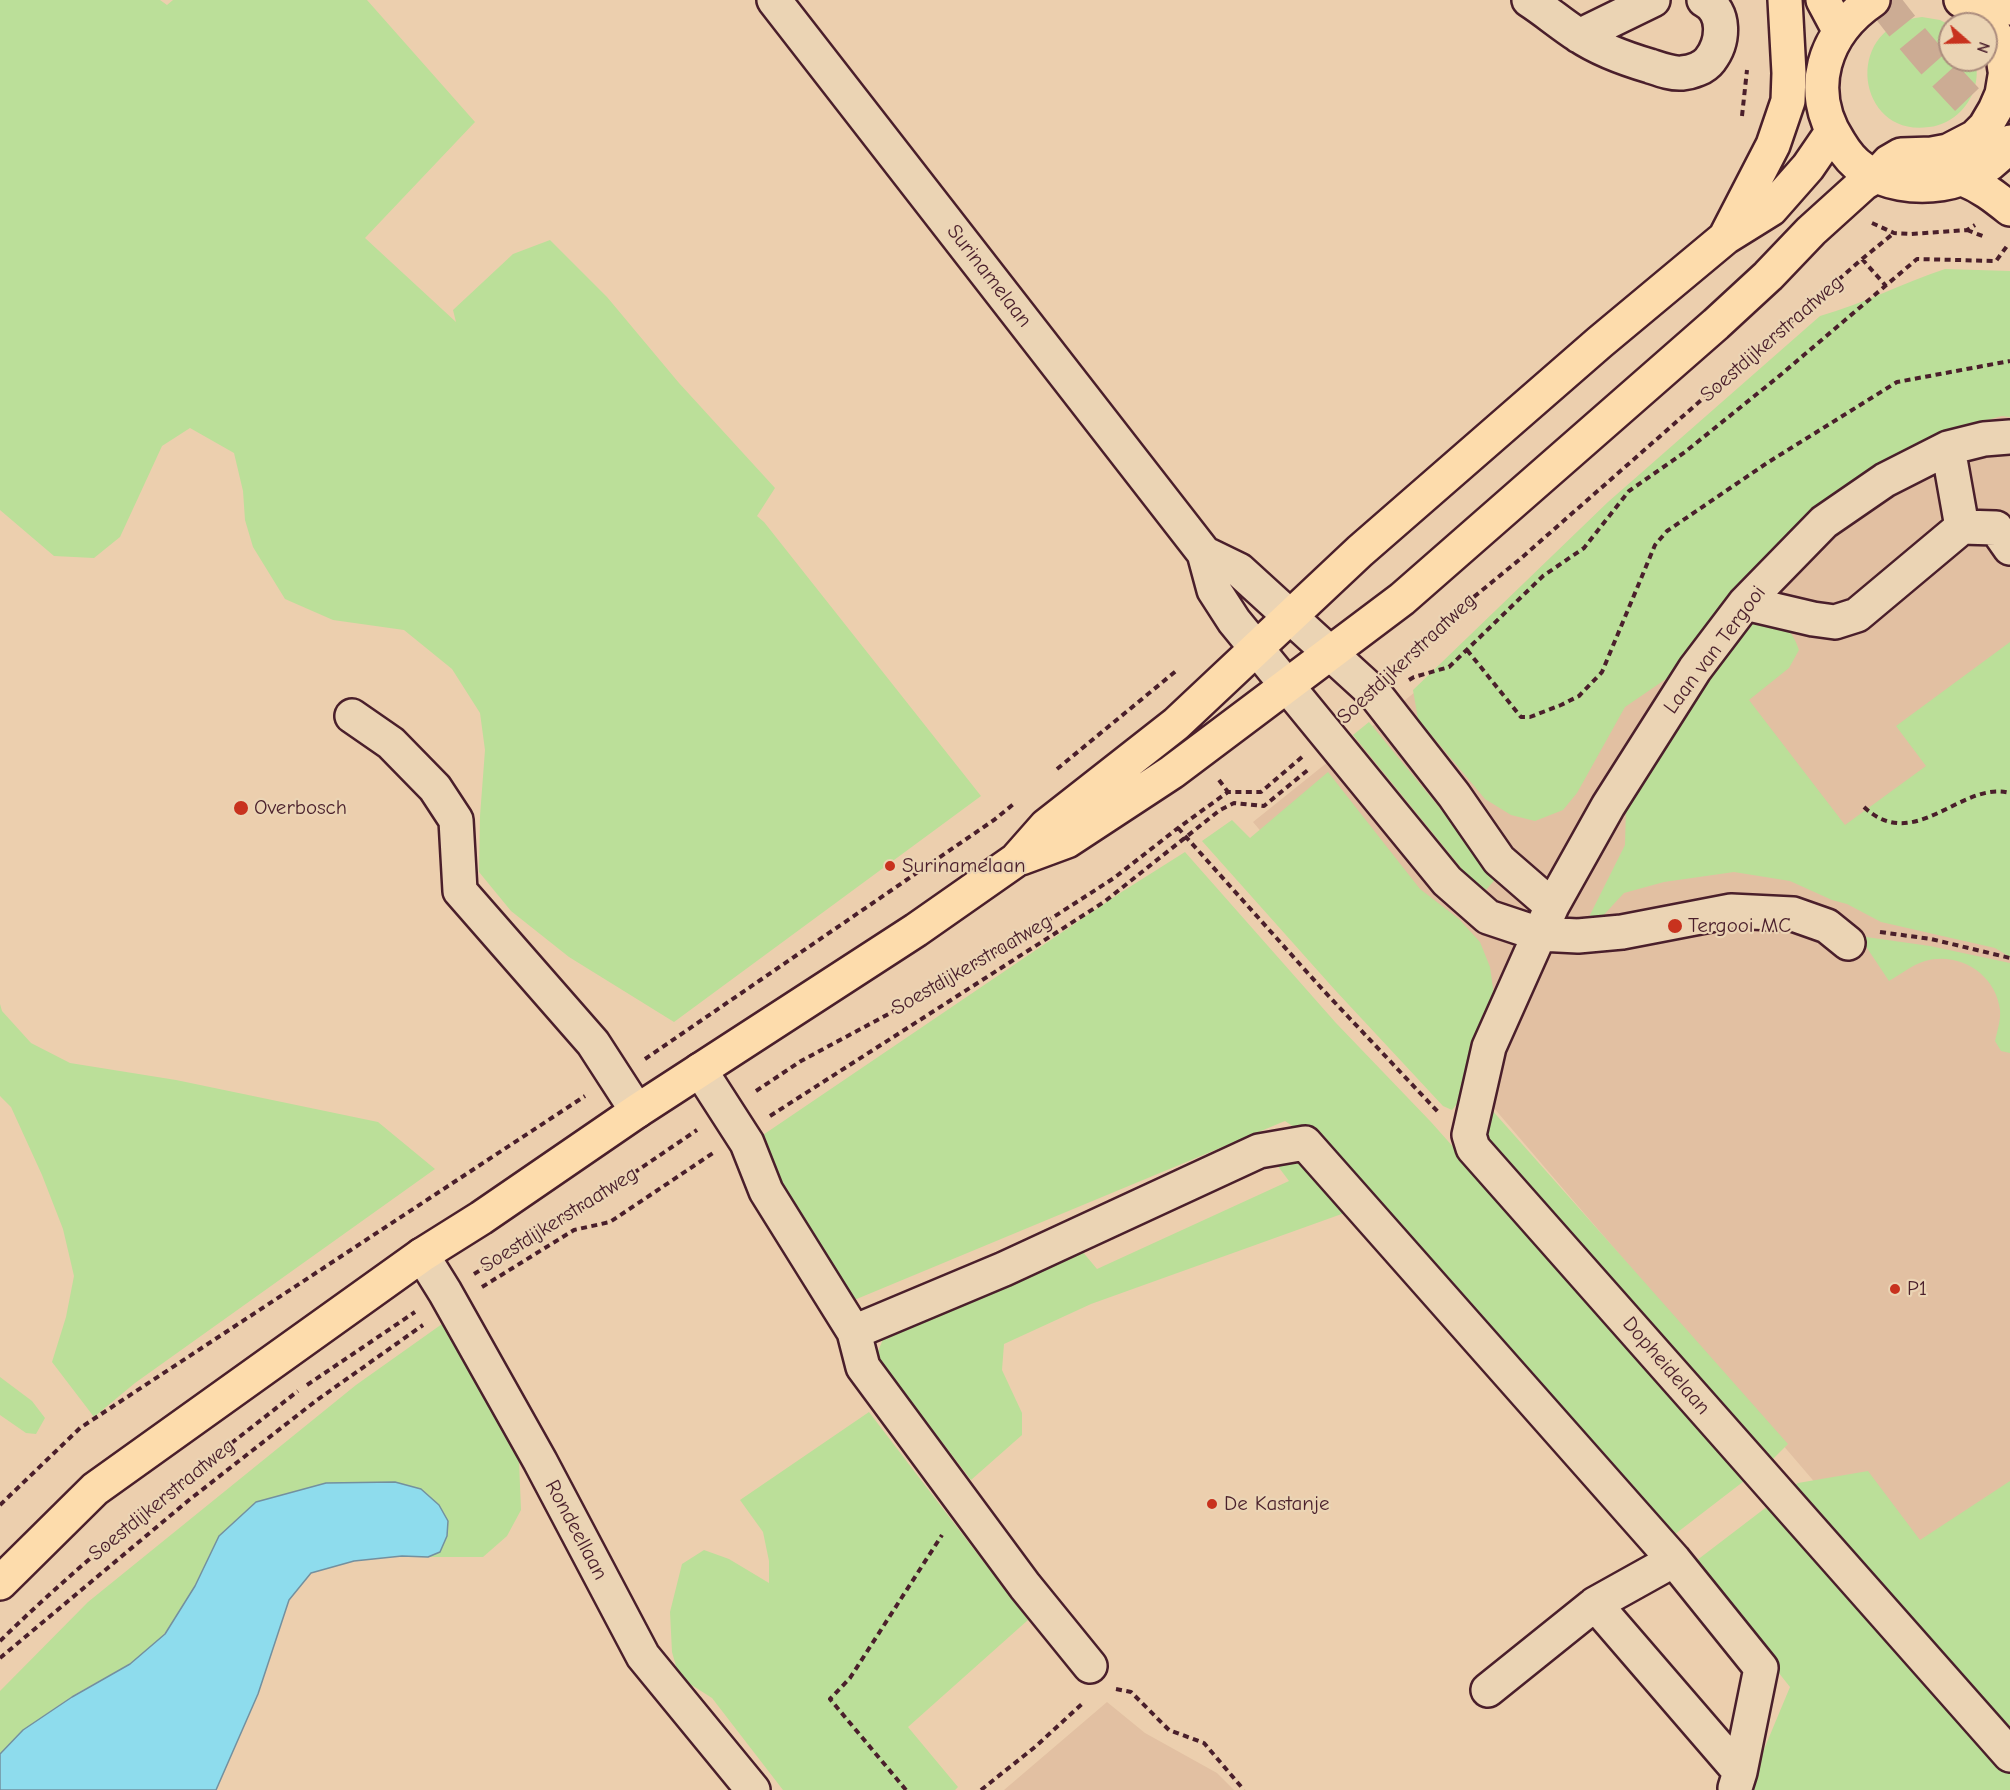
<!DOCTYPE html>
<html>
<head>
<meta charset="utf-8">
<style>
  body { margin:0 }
  #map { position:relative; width:2010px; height:1790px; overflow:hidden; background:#eccfae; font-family:"Comic Neue",sans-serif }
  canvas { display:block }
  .north { position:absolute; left:1938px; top:12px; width:60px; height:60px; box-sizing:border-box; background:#ebd4b4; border:2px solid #ab8c7d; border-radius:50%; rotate:110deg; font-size:16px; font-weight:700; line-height:24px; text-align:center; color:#4a1f2b }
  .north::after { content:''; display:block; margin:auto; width:21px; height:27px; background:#c8321e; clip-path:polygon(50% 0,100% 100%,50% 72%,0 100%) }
</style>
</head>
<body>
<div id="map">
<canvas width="2010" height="1790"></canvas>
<div class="north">N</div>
</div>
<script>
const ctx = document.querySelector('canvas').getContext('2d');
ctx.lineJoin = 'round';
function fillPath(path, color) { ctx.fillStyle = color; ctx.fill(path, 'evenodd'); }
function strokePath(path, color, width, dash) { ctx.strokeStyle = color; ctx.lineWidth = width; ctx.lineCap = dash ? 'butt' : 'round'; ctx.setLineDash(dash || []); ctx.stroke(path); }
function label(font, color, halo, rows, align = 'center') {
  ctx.font = font + ' "Comic Neue",sans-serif'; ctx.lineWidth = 4.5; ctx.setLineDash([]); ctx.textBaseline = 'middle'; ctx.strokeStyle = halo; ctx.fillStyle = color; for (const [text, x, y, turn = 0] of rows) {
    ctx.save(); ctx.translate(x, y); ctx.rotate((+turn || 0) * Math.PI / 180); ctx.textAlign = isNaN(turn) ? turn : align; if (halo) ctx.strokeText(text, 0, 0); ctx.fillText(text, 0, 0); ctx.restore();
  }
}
fillPath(new Path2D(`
  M2010 310V1710L1427 1030 1253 822 1809 376Z
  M1107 1702 1145 1733 1217 1773 1234 1790H1004Z`), '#e2c0a2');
fillPath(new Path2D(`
  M0 0H160L167 5 173 0H367L475 122 365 238 456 322 453 310 513 254 550 240 607 297 679 383 775 488 757 516 764 522 981 796 674 1022 569 957 511 911 479 872 480 816 485 750 480 713 452 669 404 630 333 620 285 599 253 547 245 520 243 491 234 453 190 428 162 446 120 537 94 558 54 556 0 510Z
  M1922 17 1940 20 1950 25V60H1975C1980 78 1974 98 1961 111 1952 120 1941 126 1929 127 1856 138 1841 25 1922 17Z
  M1945 269 2010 271V417L2002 416 1948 430 1883 461 1815 511 1739 586 1666 679 1625 707 1577 793 1563 810 1535 821 1511 815 1485 799 1418 719 1413 690 1608 502 1820 316C1863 304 1903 283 1945 269Z
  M1753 619C1779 624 1790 623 1799 650L1789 668 1749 700 1845 825 1926 766 1896 726 2010 642V957L1995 948 1881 922 1847 904 1832 900 1790 881 1734 872 1664 882 1624 893 1599 920 1587 921 1625 845 1626 807 1665 742Z
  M1369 722 1485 863 1498 876 1486 890 1466 874 1353 735Z
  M1328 772 1420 889 1459 919 1480 942 1490 967 1494 995 1462 1083 1457 1104 1452 1110 1443 1106 1335 990 1202 841 1232 820 1250 838Z
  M1185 852 1336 1023 1431 1122 1748 1478 1670 1538 1313 1140 1285 1121 847 1303 820 1258 757 1139 1120 893Z
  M1859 936 1930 946 2010 963V1053L2001 1051 1995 1041C1997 1032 2001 1020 2000 1010 1996 974 1959 951 1925 961 1912 965 1901 974 1889 981Z
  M0 1004 2 1011 31 1043 70 1063 176 1080 378 1122 435 1169 135 1383 94 1417 52 1362 66 1317 74 1276 63 1229 42 1175 11 1107 0 1096Z
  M1491 1109 1788 1444 1772 1460 1485 1136Z
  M1308 1160 1350 1211 1091 1304 1004 1344 1002 1370 1022 1413V1435L971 1480 876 1356 886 1332 1082 1251 1097 1269 1289 1181 1274 1161Z
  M442 1324 519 1461 521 1510 507 1536 483 1557H428L440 1552 219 1536C203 1569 188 1604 165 1633 141 1663 103 1677 71 1697 45 1714 22 1732 0 1754V1691L88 1602 356 1385Z
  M0 1377 32 1401 45 1418 36 1434 26 1433 0 1415Z
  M869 1412 1028 1620 908 1727 958 1787 955 1790H783L712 1698 679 1677 672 1652 670 1612 682 1564 704 1550 729 1559 769 1583V1561L763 1532 740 1500Z
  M1868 1471 1920 1540 2010 1481V1790H1747L1790 1687 1692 1564 1798 1483Z`), '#bbdf99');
const water = new Path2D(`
  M395 1482 421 1489 439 1505 448 1521 447 1536 440 1552 428 1557 402 1556 354 1561 311 1573 289 1600 258 1694 216 1790H0V1754L23 1730 72 1697 130 1664 165 1634 195 1586 219 1536 256 1502 326 1483Z`);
fillPath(water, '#8edced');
strokePath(water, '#73909f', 1.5);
strokePath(new Path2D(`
  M1882 0C1920 51 1963 97 2008 141`), '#ccac94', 33, [33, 16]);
const minor = new Path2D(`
  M774 0 1204 553 1214 590 1234 621 1447 881 1488 917 1539 934 1578 936 1622 932 1731 911 1793 914 1827 926 1848 943
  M1529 0C1546 11 1561 24 1578 35 1599 49 1626 59 1650 66 1659 69 1672 74 1682 73 1692 72 1704 68 1710 60 1724 42 1726 11 1704 0
  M1579 36 1653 0
  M2010 437 1984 439 1948 448 1885 480 1824 522 1745 603 1695 669 1608 806 1552 906 1489 1047 1469 1135 1473 1148 2010 1755
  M1962 527 1996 528 2010 548
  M1204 553 1239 570 1375 694 1454 795 1499 860 1552 906
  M1745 603 1813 619 1835 622 1857 615 1962 527 1948 448
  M352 716 391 743 435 788 456 820 460 891 593 1043 637 1111
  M700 1070 747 1143 766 1191 854 1332 863 1367 1025 1586 1090 1666
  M422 1255 445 1292 540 1461 643 1656 753 1790
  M854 1332 1004 1269 1259 1151 1305 1143 1674 1560 1761 1668 1740 1772
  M1595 1604 1674 1560
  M1488 1690 1595 1604 1740 1772 1735 1788`);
const major = new Path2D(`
  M1823 0 1839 30
  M1873 0C1824 33 1805 90 1839 142 1845 152 1852 162 1863 169 1907 197 1980 189 2010 142
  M1961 0C1981 11 1995 29 2002 51 2005 62 2003 73 2010 82
  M2005 0 2010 8
  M1963 179C1981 186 1995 197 2010 209
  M1726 236 1773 145 1788 101 1789 73 1785 0
  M1021 858 1067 841 1172 772 1402 599 1716 324 1768 276 1811 231 1864 183 1876 176 1889 162 1901 155 1932 154 1948 151 1975 137 1985 127 1995 110 2002 94 2005 76
  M0 1583 95 1489 422 1255 481 1218 637 1111 916 930 1016 860 1046 826 1176 724 1360 551 1600 342 1726 237 1771 209 1808 167 1832 132`);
strokePath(minor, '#4a1f2b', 38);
strokePath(major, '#4a1f2b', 38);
strokePath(new Path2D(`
  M1742 116 1747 70
  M1872 223 1894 233 1911 234 1967 230 1975 225
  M1967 230 1985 237
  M1862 259 1886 286
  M1467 650 1521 717H1530L1561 705 1579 696 1602 672 1655 545 1667 531 1767 463 1897 382 2010 361
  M1400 671 1442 623 1519 560 1862 259 1894 233
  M1409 680 1414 677 1449 667 1543 576 1584 548 1629 491 1685 452 1778 377 1917 259 1996 261 2007 246
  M1057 769 1176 671
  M1219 780 1228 792
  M1864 807C1915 855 1961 780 2010 793
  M1178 828 1323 990 1439 1113
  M1880 932 1931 939 2010 958
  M645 1059 994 820 1016 802
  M756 1091 801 1061 922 996 1052 918 1114 878 1178 828 1228 792H1261L1302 757
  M770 1116 1104 902 1220 810 1234 803 1264 806 1309 769
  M474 1274 585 1206 697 1130
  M482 1287 574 1230 610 1222 713 1153
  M307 1385 415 1312
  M0 1505 80 1428 585 1096
  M0 1641C93 1550 196 1471 298 1391
  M0 1658 189 1500 317 1400 423 1325
  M1116 1689 1131 1692 1169 1730 1204 1743 1244 1790
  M906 1790 830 1699 850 1678 942 1535
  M981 1790 1035 1747 1084 1702`), '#4a1f2b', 4, [6, 4.5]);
strokePath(minor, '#ebd4b4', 33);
strokePath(major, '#fddcac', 33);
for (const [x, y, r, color] of [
  [241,808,8,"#c8321e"],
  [890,866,6,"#c8321e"],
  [1675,926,8,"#c8321e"],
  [1895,1289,6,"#c8321e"],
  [1212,1504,6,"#c8321e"]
]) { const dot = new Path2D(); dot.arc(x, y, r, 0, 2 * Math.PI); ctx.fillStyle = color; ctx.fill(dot); strokePath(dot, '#ebd4b4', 2); }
label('21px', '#4a1f2b', '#ebd4b4', [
  ["Surinamelaan",989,276,52],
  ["Soestdijkerstraatweg",1772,339,-41],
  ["Laan van Tergooi",1715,650,-53],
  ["Soestdijkerstraatweg",1407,659,-43],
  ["Soestdijkerstraatweg",972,965,-30],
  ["Soestdijkerstraatweg",559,1220,-32],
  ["Dopheidelaan",1666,1366,49],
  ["Soestdijkerstraatweg",162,1500,-39],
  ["Rondeellaan",576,1530,62]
]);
label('21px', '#4a1f2b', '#ebd4b4', [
  ["Overbosch",254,808],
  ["Surinamelaan",902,866],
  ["Tergooi MC",1688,926],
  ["P1",1907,1289],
  ["De Kastanje",1224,1504]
], 'left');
</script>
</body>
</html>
